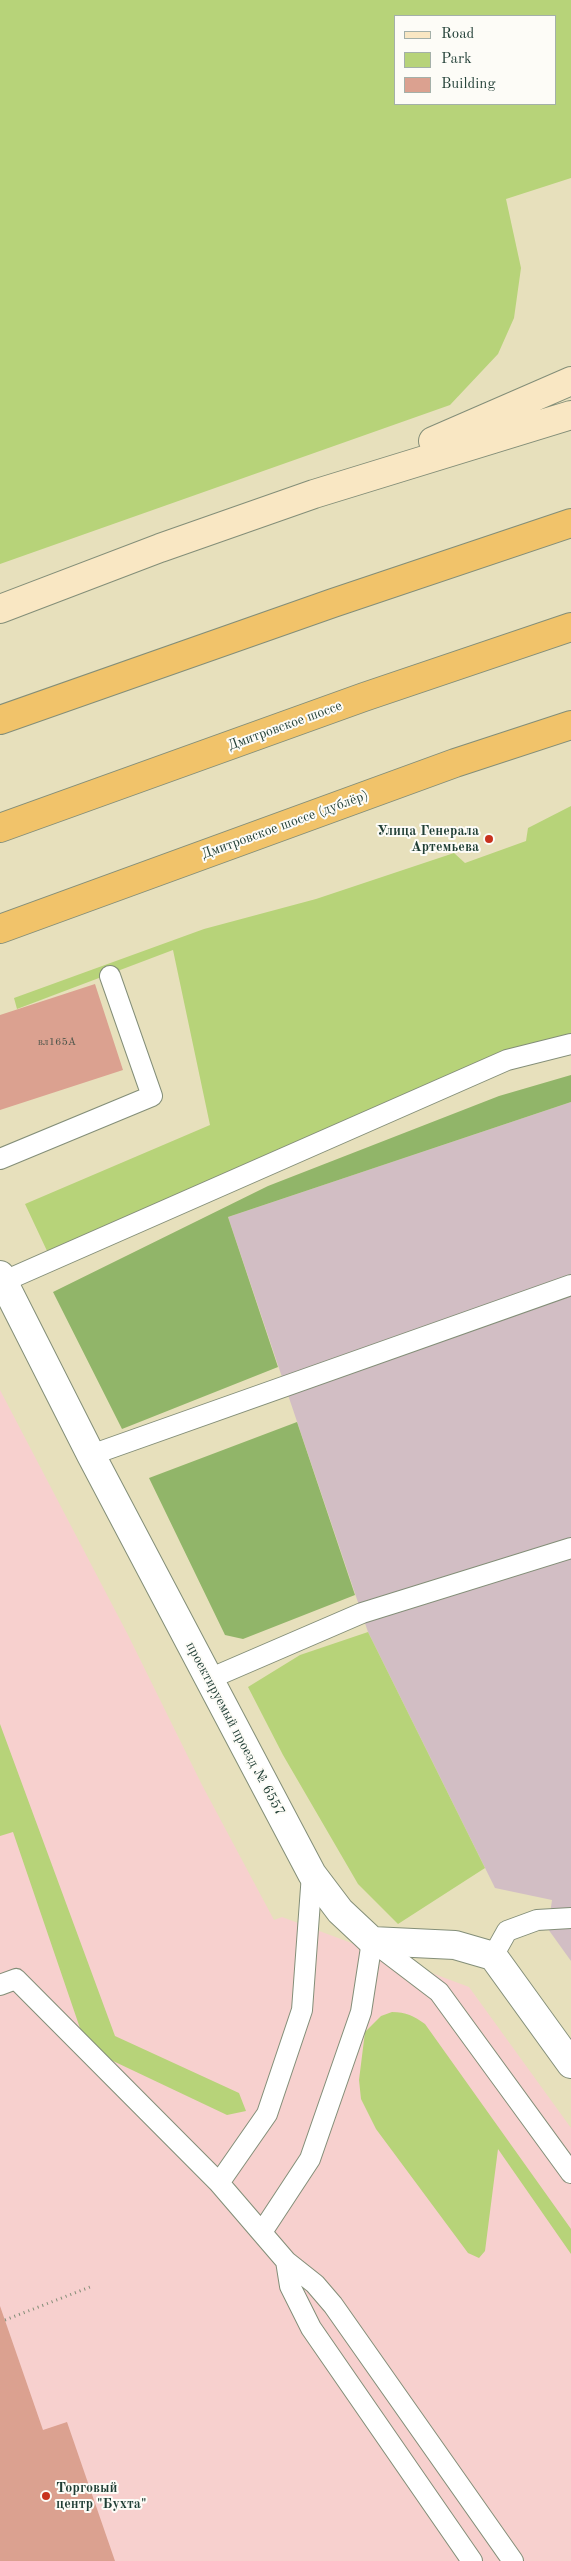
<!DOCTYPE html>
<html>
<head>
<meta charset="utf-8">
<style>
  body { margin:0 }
  #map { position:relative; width:571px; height:2561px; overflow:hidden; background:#e7e0bc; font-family:"Old Standard TT",serif }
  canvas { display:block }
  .legend { position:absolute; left:394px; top:15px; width:162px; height:90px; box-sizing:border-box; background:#fdfcf7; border:1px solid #a4b0a9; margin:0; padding:6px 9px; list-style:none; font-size:15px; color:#1f3d34 }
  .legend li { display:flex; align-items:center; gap:10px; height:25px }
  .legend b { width:25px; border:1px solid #a4b0a9 }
</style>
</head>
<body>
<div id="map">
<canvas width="571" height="2561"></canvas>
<ul class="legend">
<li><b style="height:6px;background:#f9e7c3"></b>Road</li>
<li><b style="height:14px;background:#b7d379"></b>Park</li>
<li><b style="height:14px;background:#dba190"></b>Building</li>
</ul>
</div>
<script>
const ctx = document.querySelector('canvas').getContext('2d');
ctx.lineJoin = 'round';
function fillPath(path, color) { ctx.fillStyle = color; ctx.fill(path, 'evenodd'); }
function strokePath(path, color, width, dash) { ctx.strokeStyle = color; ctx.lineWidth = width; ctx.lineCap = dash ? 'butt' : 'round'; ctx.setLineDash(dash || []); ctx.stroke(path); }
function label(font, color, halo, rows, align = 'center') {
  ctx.font = font + ' "Old Standard TT",serif'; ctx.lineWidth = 4; ctx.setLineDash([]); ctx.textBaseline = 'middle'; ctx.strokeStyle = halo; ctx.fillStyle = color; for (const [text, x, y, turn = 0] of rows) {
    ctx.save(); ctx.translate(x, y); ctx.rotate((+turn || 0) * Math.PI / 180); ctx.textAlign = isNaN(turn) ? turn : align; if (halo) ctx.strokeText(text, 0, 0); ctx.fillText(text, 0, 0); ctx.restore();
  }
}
fillPath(new Path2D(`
  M0 1390 128 1635 202 1785 274 1920 282 1917 469 1987 571 2128V2561H0Z`), '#f7d0ce');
fillPath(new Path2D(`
  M571 1102V1961L548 1929 552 1900 495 1888 368 1632 228 1217Z`), '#d2bec4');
fillPath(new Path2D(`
  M0 0H571V178L506 199 521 268 514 318 498 354 450 405 0 564ZM395 16H555V104H395Z
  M571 806V1035L48 1253 25 1204 210 1125 173 950 17 1009 14 998 204 929 316 899 454 853 465 863 526 841 528 828Z
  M368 1632 485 1868 398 1924 358 1884 283 1755 248 1687 300 1655Z
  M0 1724 115 2036 239 2093 246 2111 227 2115 94 2052 83 2037 13 1832 0 1836Z
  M392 2012C406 2012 414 2016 425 2024L571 2229V2254L498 2149 485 2251 479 2258 468 2253 376 2129 361 2099 359 2080 365 2032 381 2016Z`), '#b7d379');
fillPath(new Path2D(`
  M571 1075V1102L228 1217 278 1367 122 1429 53 1292 268 1186 499 1096Z
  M297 1422 355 1595 243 1639 225 1635 149 1478Z`), '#91b569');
fillPath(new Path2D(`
  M95 984 123 1070 0 1110V1015Z
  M0 2306 43 2430 67 2422 115 2561H0Z`), '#dba190');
const service = new Path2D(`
  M0 1159 152 1096 110 976
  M0 1283 507 1060 571 1044
  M91 1455 571 1285
  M209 1679 362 1613 571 1548
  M493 1956 507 1931 537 1920 571 1918
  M0 1985 16 1979 219 2183 286 2261 315 2284 333 2305 513 2561
  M219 2183 267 2114 302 2010 312 1874
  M262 2232 310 2159 361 2012 372 1941 439 1992 571 2173
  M286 2261 290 2286 311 2328 472 2561`);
const minor = new Path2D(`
  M0 1275 91 1455 312 1874 340 1911 372 1941 455 1945 493 1956 571 2064`);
const secondary = new Path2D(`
  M433 441 571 381
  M0 609 160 548 314 494 571 415`);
const trunk = new Path2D(`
  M0 720 333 603 571 523
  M0 828 364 697 571 627
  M0 929 455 763 571 725`);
strokePath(service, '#838e78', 22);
strokePath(minor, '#838e78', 30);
strokePath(secondary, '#838e78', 30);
strokePath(trunk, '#838e78', 30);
strokePath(new Path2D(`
  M5 2320 90 2287`), '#838e78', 3, [1, 4]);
strokePath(service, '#fff', 20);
strokePath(minor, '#fff', 28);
strokePath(secondary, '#f9e7c3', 28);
strokePath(trunk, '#f1c36a', 28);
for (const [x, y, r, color] of [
  [489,839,5,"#c8321e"],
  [46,2496,5,"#c8321e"]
]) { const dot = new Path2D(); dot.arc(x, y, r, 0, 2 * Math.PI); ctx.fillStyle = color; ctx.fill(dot); strokePath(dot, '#fdfcf7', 2); }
label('11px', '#4e564b', null, [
  ["вл165А",57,1042]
]);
label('14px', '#1f3d34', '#fdfcf7', [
  ["Дмитровское шоссе",285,726,-20],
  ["Дмитровское шоссе (дублёр)",285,825,-20],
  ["проектируемый проезд № 6557",235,1729,62]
]);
label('bold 14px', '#1f3d34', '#fdfcf7', [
  ["Улица Генерала",479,831],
  ["Артемьева",479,847],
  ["Торговый",56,2488,"left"],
  ["центр \"Бухта\"",56,2504,"left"]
], 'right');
</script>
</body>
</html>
